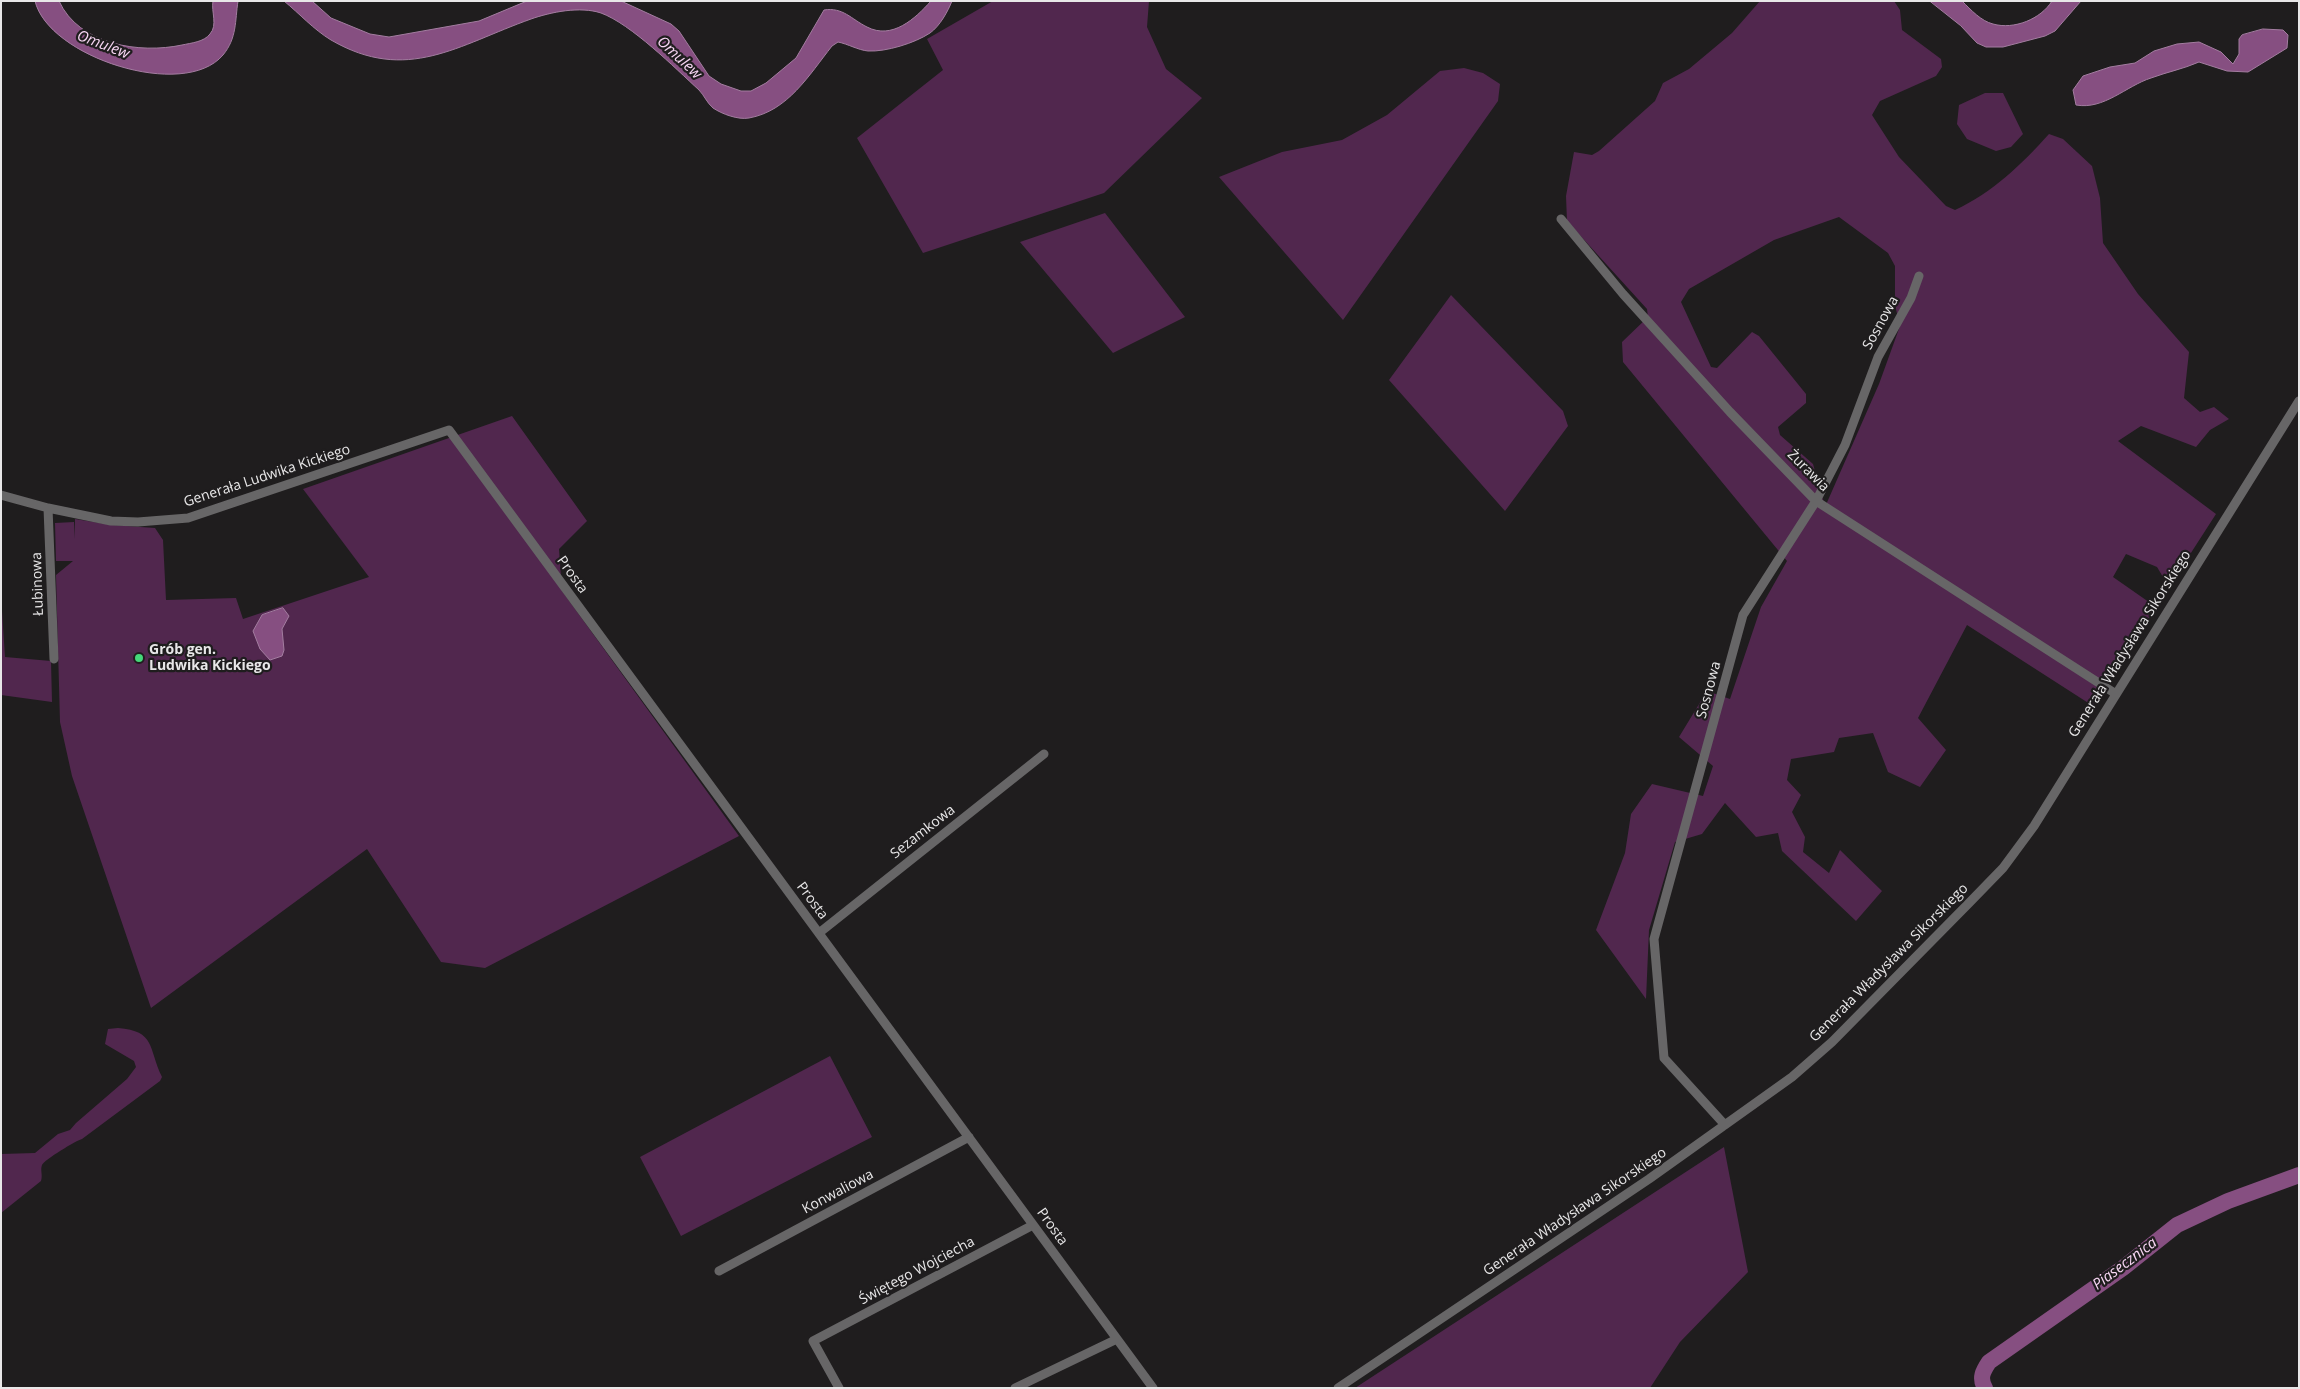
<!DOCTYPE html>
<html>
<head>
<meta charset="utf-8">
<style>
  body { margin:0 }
  #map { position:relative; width:2300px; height:1389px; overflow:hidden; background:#1f1d1e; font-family:"Open Sans",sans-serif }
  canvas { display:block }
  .frame { position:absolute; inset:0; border:2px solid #e8e7e8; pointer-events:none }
</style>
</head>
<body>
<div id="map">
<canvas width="2300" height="1389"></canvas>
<div class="frame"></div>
</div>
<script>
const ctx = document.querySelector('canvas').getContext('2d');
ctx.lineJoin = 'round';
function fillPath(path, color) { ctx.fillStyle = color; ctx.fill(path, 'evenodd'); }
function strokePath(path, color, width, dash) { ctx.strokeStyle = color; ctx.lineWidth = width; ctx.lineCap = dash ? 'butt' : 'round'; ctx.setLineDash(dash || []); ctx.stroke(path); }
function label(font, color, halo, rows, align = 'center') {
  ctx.font = font + ' "Open Sans",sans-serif'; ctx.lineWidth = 4.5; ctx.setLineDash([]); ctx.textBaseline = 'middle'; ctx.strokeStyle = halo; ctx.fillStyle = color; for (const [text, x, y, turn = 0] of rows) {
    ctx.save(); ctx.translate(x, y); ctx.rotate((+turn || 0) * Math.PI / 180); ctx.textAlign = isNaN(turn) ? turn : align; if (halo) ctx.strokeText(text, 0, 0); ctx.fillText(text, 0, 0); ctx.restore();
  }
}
fillPath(new Path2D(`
  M993 1H1149L1147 27 1166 69 1202 98 1104 193 923 253 857 138 943 70 927 39Z
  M1760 1H1894L1900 10 1902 30 1941 59 1942 67 1936 76 1880 101 1872 115 1899 157 1946 206 1955 210C1992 193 2022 164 2049 134L2063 139 2092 166 2100 198 2103 243 2138 294 2189 352 2184 398 2200 412 2214 407 2229 419 2210 430 2196 447 2141 426 2118 441 2216 514 2169 587 2157 567 2126 554 2113 577 2156 607 2093 706 1967 625 1918 718 1946 750 1920 787 1888 772 1873 733 1839 738 1834 752 1791 759 1787 780 1801 795 1792 812 1805 837 1803 852 1829 873 1840 850 1882 891 1856 921 1782 851 1778 833 1756 837 1725 803 1702 834 1675 842 1649 930 1646 999 1596 930 1625 853 1631 814 1652 784 1703 796 1713 766 1679 737 1707 691 1730 699 1761 607 1787 561 1623 362 1622 342 1648 317 1647 309 1567 221 1566 196 1574 152 1592 155 1599 151 1655 101 1663 83 1689 69 1732 33ZM1839 217 1888 253 1895 266V305L1900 326 1879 384 1825 507 1813 464 1780 435 1778 427 1806 403V394L1759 336 1752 332 1717 368 1711 367 1681 302 1689 289 1774 240Z
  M1464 68 1483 73 1500 84 1498 101 1343 320 1219 177 1282 152 1342 140 1387 115 1440 71Z
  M1985 93H2003L2023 134 2011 147 1996 151 1967 139 1957 124 1959 105Z
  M1105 213 1185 317 1113 353 1020 242Z
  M1451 295 1563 411 1568 426 1505 511 1389 380Z
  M512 416 587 521 559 549 562 591 739 836 485 968 441 962 367 849 151 1008 72 776 60 722 56 575 73 561H56L55 523 74 522 75 539V519L112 525 155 528 163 540 166 600 236 598 243 619 369 577 303 489Z
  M2 611 5 657 51 661 52 702 1 695Z
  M118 1028C156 1031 148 1048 162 1077L160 1081 82 1139C77 1140 44 1160 42 1165 40 1170 43 1175 41 1181L1 1213V1154L35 1153 58 1134 70 1130 76 1123 127 1079 136 1067 134 1061 105 1044 108 1029Z
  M830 1056 872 1137 681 1236 640 1157Z
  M1724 1147 1748 1272 1680 1342 1650 1388H1355Z`), '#51274e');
const water = new Path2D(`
  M35 1H59C79 45 140 54 182 45 191 43 204 42 210 34 218 25 211 12 213 1H238C235 21 237 38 223 55 184 101 48 57 35 1Z
  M284 1H312L331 18 370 34 389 37 479 21 527 1H621L671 24 679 31 709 76 721 84 741 91H751L766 83 796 58 824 10C843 7 851 19 867 27 892 40 915 19 931 1H952C948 11 940 26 930 33 915 43 886 52 868 51 858 50 848 44 838 42L832 46C809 75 788 111 749 118 738 120 722 114 713 108 707 103 704 95 699 90 675 68 631 24 601 13 580 6 551 12 531 19 458 45 407 84 331 40 313 29 300 14 284 1Z
  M1930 1H1962C1971 10 1981 21 1993 24 2014 30 2041 19 2052 1H2081L2055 31 2045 36 2003 47H1986L1977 43 1961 26Z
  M2263 29 2283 30 2288 35 2287 48 2248 72 2227 71 2199 62C2183 69 2167 72 2151 78 2126 86 2104 110 2076 105L2073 90 2083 76 2110 67 2135 63 2154 51 2177 44 2199 42 2221 52 2233 64 2239 54V39L2242 35Z
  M283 608 289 616 282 629 284 650 282 656 270 660 260 649 253 631 262 615Z`);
fillPath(water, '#864f81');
strokePath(water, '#a37da0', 1);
strokePath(new Path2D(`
  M1985 1388C1979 1378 1983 1371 1989 1362L2123 1268 2177 1225 2228 1201 2299 1175`), '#864f81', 16);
strokePath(new Path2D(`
  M1561 219 1623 294 1730 412 1816 501 2116 694
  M1 495 48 508 111 521 138 522 188 518 449 430 1153 1388
  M48 508 54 659
  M819 933 1044 754
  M1725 1125 1664 1058 1654 939 1743 615 1816 501 1845 445 1878 357 1911 298 1919 276
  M719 1271 969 1137
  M839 1388 813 1341 1033 1225
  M1015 1388 1117 1339
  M1338 1388 1649 1179 1792 1077 1832 1042 1969 903 2003 868 2034 826 2299 401`), '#676667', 9);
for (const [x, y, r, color] of [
  [139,658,5,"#45d77a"]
]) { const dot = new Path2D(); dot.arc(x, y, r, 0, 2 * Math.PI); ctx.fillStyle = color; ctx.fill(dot); strokePath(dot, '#1f1d1e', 2); }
label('14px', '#e8e7e8', '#1f1d1e', [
  ["Sosnowa",1881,323,-61],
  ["Żurawia",1808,471,45],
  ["Generała Ludwika Kickiego",267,476,-18],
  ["Prosta",572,575,54],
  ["Łubinowa",38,584,-92],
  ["Generała Władysława Sikorskiego",2130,644,-58],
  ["Sosnowa",1709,690,-75],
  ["Sezamkowa",923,832,-38],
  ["Prosta",812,901,53],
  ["Generała Władysława Sikorskiego",1889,963,-45],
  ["Konwaliowa",838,1192,-28],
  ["Generała Władysława Sikorskiego",1575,1212,-34],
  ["Prosta",1052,1227,54],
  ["Świętego Wojciecha",917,1271,-28]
]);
label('bold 14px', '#e8e7e8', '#1f1d1e', [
  ["Grób gen.",149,650],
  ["Ludwika Kickiego",149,666]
], 'left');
label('italic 15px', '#f7d6f3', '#1f1d1e', [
  ["Omulew",103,45,21],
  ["Omulew",679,58,43],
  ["Piasecznica",2125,1264,-37]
]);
</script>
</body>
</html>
